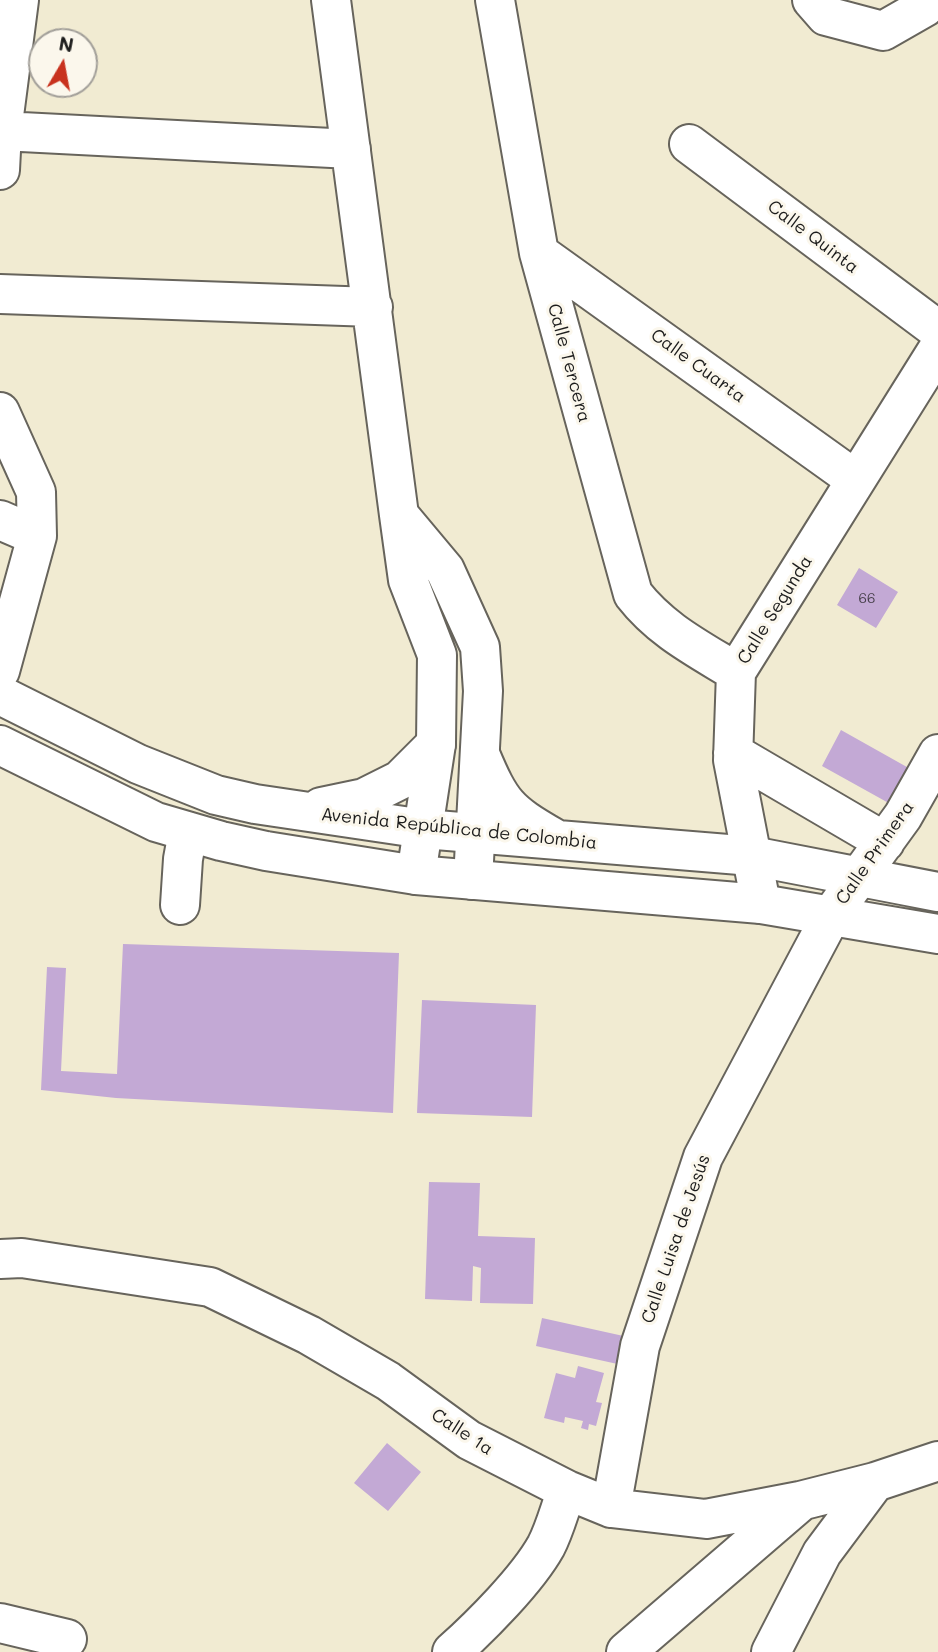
<!DOCTYPE html>
<html>
<head>
<meta charset="utf-8">
<style>
  body { margin:0 }
  #map { position:relative; width:938px; height:1652px; overflow:hidden; background:#f1ebd2; font-family:Mali,sans-serif }
  canvas { display:block }
  .north { position:absolute; left:28px; top:28px; width:70px; height:70px; box-sizing:border-box; background:#fbf7ec; border:2px solid #a29f99; border-radius:50%; rotate:10deg; font-size:19px; font-weight:700; line-height:28px; text-align:center; color:#1c1c1c }
  .north::after { content:''; display:block; margin:auto; width:24px; height:32px; background:#c8321e; clip-path:polygon(50% 0,100% 100%,50% 72%,0 100%) }
</style>
</head>
<body>
<div id="map">
<canvas width="938" height="1652"></canvas>
<div class="north">N</div>
</div>
<script>
const ctx = document.querySelector('canvas').getContext('2d');
ctx.lineJoin = 'round';
function fillPath(path, color) { ctx.fillStyle = color; ctx.fill(path, 'evenodd'); }
function strokePath(path, color, width, dash) { ctx.strokeStyle = color; ctx.lineWidth = width; ctx.lineCap = dash ? 'butt' : 'round'; ctx.setLineDash(dash || []); ctx.stroke(path); }
function label(font, color, halo, rows, align = 'center') {
  ctx.font = font + ' Mali,sans-serif'; ctx.lineWidth = 6; ctx.setLineDash([]); ctx.textBaseline = 'middle'; ctx.strokeStyle = halo; ctx.fillStyle = color; for (const [text, x, y, turn = 0] of rows) {
    ctx.save(); ctx.translate(x, y); ctx.rotate((+turn || 0) * Math.PI / 180); ctx.textAlign = isNaN(turn) ? turn : align; if (halo) ctx.strokeText(text, 0, 0); ctx.fillText(text, 0, 0); ctx.restore();
  }
}
fillPath(new Path2D(`
  M859 568 898 592 876 628 837 605Z
  M841 730 914 771 894 806 822 766Z
  M123 944 399 953 393 1113 116 1098 41 1090 47 967 66 968 61 1071 117 1074Z
  M422 1000 536 1005 532 1117 417 1113Z
  M429 1182 480 1183 478 1236 535 1238 533 1304 480 1303 481 1268 473 1266 472 1301 425 1299Z
  M542 1318 628 1337 622 1365 536 1346Z
  M578 1366 604 1373 596 1402 602 1403 596 1426 589 1424 588 1430 581 1428 583 1421 565 1417 564 1423 544 1418 556 1373 575 1378Z
  M387 1443 421 1472 388 1511 354 1483Z`), '#c3a9d5');
const minor = new Path2D(`
  M331 0 399 515
  M495 0 539 253 633 594C661 630 697 648 736 672
  M812 0 826 16 883 31 925 7 930 0
  M2 131 351 149
  M689 144 938 330
  M0 170 2 131 19 0
  M539 253 856 480
  M0 294 373 307
  M0 412 36 492 37 536 0 671
  M0 520 37 536
  M733 753 885 842
  M416 875 436 744 437 655 408 580 399 515 445 570 480 647 483 691 473 880
  M761 904 733 760 736 672 938 349
  M180 905 183 859 188 832
  M0 1259 22 1258 210 1287 309 1335 388 1381 469 1440 567 1490 611 1508 706 1519 800 1501 875 1482 938 1461
  M611 1508 640 1346 703 1157 832 914 903 816 938 754
  M0 1623 67 1639
  M452 1652C481 1626 527 1580 546 1546 555 1529 560 1508 567 1490
  M626 1652 799 1503
  M771 1652 822 1553 875 1482`);
const major = new Path2D(`
  M0 695 138 764 216 795 255 804 424 829 752 856 938 892
  M0 745 156 822 221 841 266 851 416 875 761 904 938 934
  M480 754C501 804 507 811 554 838
  M321 807 364 798 400 780 436 744`);
strokePath(minor, '#67645c', 42);
strokePath(major, '#67645c', 42);
strokePath(minor, '#fff', 38);
strokePath(major, '#fff', 38);
label('14px', '#463f4a', null, [
  ["66",867,599]
]);
label('18px', '#1c1c1c', '#fbf7ec', [
  ["Calle Quinta",813,237,37],
  ["Calle Tercera",569,363,75],
  ["Calle Cuarta",698,366,36],
  ["Calle Segunda",775,610,-58],
  ["Avenida República de Colombia",459,829,6],
  ["Calle Primera",875,853,-55],
  ["Calle Luisa de Jesús",676,1239,-71],
  ["Calle 1a",462,1432,33]
]);
</script>
</body>
</html>
